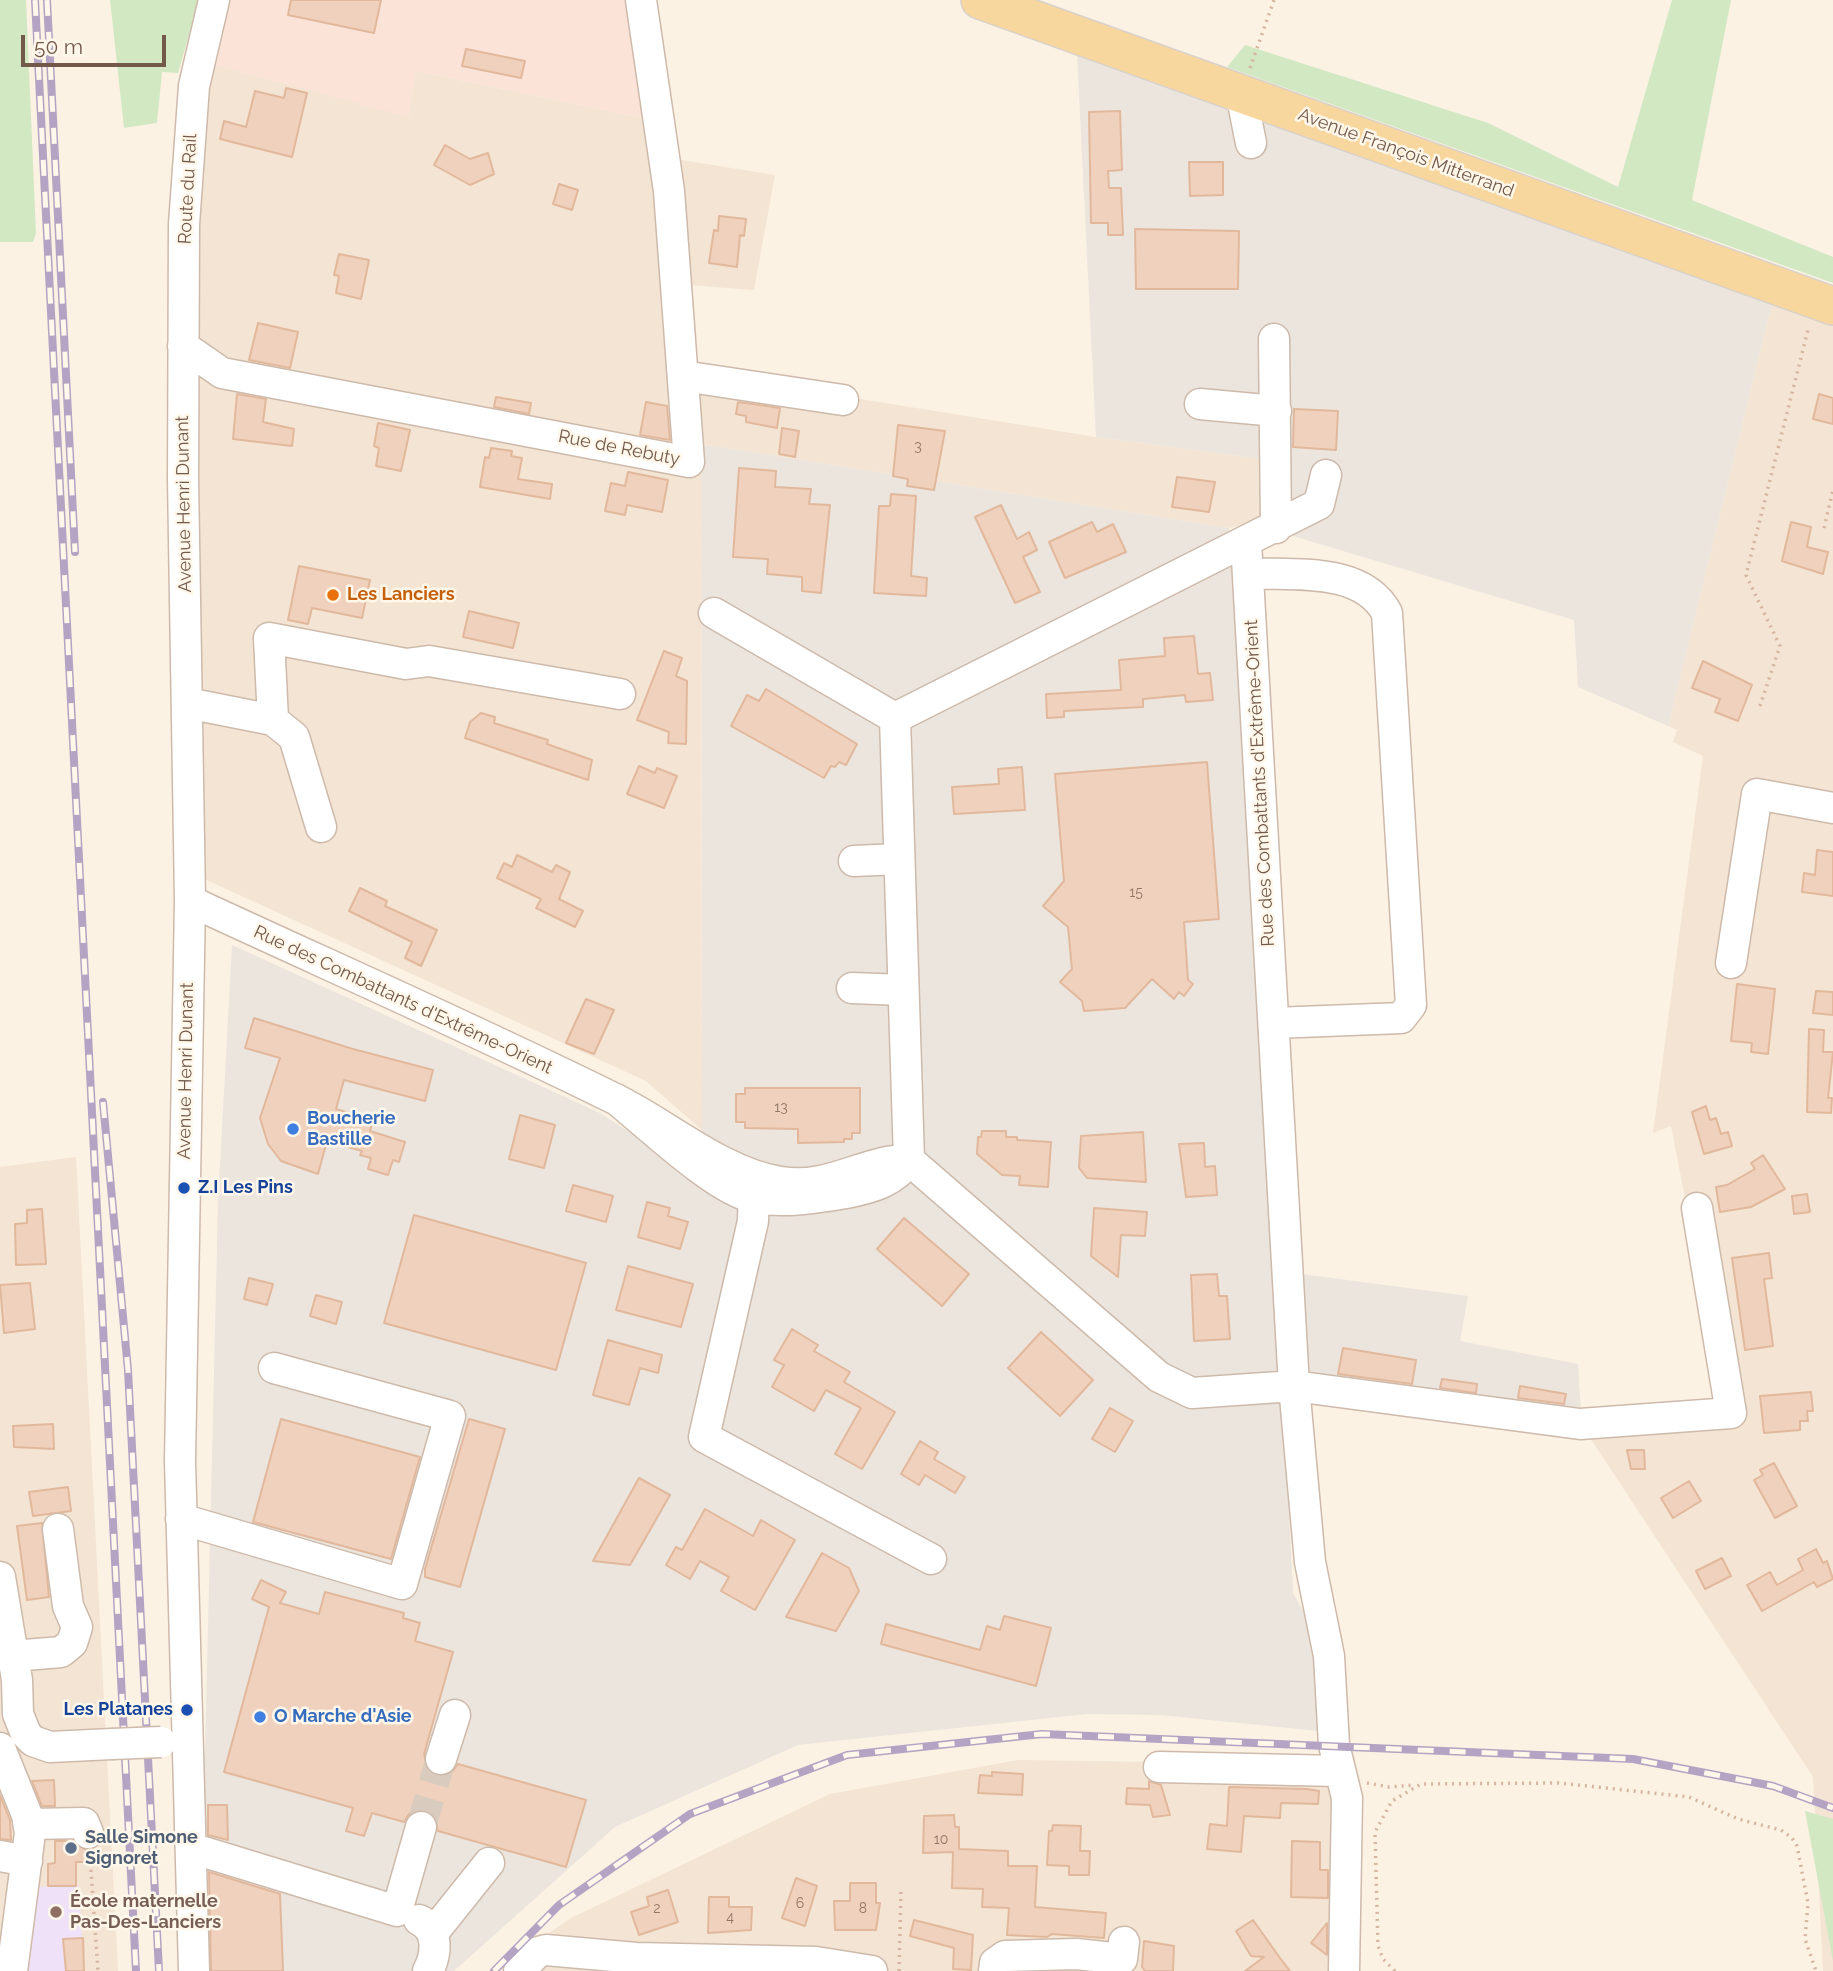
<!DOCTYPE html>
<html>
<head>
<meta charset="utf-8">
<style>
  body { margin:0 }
  #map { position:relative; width:1833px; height:1971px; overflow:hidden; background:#fbf2e4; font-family:Raleway,sans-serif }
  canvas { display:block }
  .scale { position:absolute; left:21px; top:35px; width:145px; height:32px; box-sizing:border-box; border:4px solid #73594a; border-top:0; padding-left:9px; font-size:21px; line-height:24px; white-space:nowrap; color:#73594a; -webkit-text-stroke:5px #fef7ea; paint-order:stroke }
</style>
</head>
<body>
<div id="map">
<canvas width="1833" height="1971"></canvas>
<div class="scale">50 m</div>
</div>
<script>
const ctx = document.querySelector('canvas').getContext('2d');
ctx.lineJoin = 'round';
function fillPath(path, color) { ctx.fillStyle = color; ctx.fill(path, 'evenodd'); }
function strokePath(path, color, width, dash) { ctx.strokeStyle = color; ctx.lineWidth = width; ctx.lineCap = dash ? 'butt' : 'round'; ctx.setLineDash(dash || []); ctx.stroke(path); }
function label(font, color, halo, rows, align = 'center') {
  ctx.font = font + ' Raleway,sans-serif'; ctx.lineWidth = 5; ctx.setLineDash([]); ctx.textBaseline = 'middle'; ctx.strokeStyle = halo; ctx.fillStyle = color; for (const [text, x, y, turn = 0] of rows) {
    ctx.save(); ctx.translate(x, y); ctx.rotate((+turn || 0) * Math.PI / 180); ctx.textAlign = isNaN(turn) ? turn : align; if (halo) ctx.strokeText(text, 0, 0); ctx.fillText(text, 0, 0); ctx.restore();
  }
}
fillPath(new Path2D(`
  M200 61 408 116 416 71 652 120 657 156 775 175 754 290 688 285 699 373 1096 437 1263 459 1266 528 1246 524 1229 528 701 444 702 1130 646 1081 189 872Z
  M1776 287 1833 306V1971H1823L1813 1777 1581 1424 1713 1405 1723 1394 1671 1126 1653 1133 1703 756 1673 742 1677 730 1668 726Z
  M76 1157 118 1971H0V1167Z
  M1018 1760 1356 1765 1331 1971H509L533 1944 571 1918 830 1794Z`), '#f3e4d3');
fillPath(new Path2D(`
  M215 0H634L652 120 416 71 408 117 200 61Z`), '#fbe3d8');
fillPath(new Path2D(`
  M1076 34 1776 287 1668 726 1578 687 1574 620 1266 528 1263 459 1096 437Z
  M701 444 1229 528 1264 1109 1279 1271 1468 1296 1460 1341 1578 1364 1581 1413 1324 1392 1285 1430 1293 1593 1311 1625 1328 1732 1160 1715 1087 1714 798 1745 615 1827 454 1971H208L203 1838 218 1201 232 945 600 1113 648 1144 702 1130Z`), '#ebe5de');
fillPath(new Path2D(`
  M79 1886 84 1971H24L35 1887Z`), '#efe1f8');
fillPath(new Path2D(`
  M0 0H26L36 233 33 242H0Z
  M110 0H199L178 73 162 72 157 123 124 128Z
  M1672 0H1731L1692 200 1833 257V283L1227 67 1245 45 1488 123 1618 187Z
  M1805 1811 1833 1819V1961Z`), '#d2e8c3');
const building = new Path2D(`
  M291 0H381L374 33 288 15Z
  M466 49 525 61 521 78 462 66Z
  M286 88 307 93 292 157 220 139 224 121 246 127 255 91 284 98Z
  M1120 111 1122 170 1108 171 1109 188H1121L1123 235H1108V223H1091L1089 112Z
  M445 145 470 159 488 153 494 174 470 185 434 165Z
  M1189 162H1223V195L1190 196Z
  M559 184 578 190 572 210 553 204Z
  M719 216 746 219 744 236 740 235 737 267 709 263 714 230 718 231Z
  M1135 229 1239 231 1238 289H1136Z
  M339 254 369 260 361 299 336 293 339 276 334 275Z
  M258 323 298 332 290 368 249 360Z
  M237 394 266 399 263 422 294 429 292 446 233 439Z
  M1819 394 1833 398V424L1813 419Z
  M496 397 531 403 529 414 494 407Z
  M646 402 667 406 670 440 640 435Z
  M738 402 780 408 777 428 746 422V416L736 414Z
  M1294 409 1338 411 1336 450 1293 447Z
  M378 423 410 430 401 471 376 466 379 448 374 446Z
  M898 425 945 431 934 490 907 486 908 479 893 476Z
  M782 428 799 431 795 457 779 454Z
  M491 448 512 451 511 456 522 458 518 479 552 484 550 499 480 487 485 457 489 458Z
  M739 468 776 471 775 487 811 489 809 504 830 505 821 593 802 591V577L767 574 768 559 733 557Z
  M628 472 668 480 662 512 627 505 625 515 605 511 611 483 625 486Z
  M1177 477 1215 482 1209 512 1172 507Z
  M891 494 916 496 911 576 927 578 926 596 874 593 879 506H890Z
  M1001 505 1017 539 1029 532 1037 550 1023 557 1040 592 1015 603 975 517Z
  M1092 522 1097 532 1113 524 1126 552 1065 578 1049 542Z
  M1791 522 1811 527 1807 547 1828 552 1823 574 1782 561Z
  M299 566 370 580 362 618 312 608 308 624 288 620Z
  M469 611 519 623 513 648 463 637Z
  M1194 636 1198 674 1210 673 1213 700 1186 702 1185 695 1143 699V707L1064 711V717L1047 718 1046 694 1121 690 1119 660 1165 656 1164 638Z
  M664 651 682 658 676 676 687 681 686 744 668 743 669 732 637 720Z
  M1703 661 1752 685 1738 721 1715 712 1720 699 1692 688Z
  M766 689 857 744 846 765 839 762 835 767 831 766 824 778 731 726 747 695 759 701Z
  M481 713 495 717 494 723 548 740 547 744 592 760 588 780 465 738 470 722Z
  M1207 762 1219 919 1184 922 1188 980 1193 984 1184 996 1179 992 1174 999 1152 979 1125 1008 1084 1011 1082 1001 1060 982 1072 969 1068 927 1043 906 1064 881 1055 774Z
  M639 766 655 773 657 768 677 776 664 808 627 794Z
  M1022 767 1025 810 954 814 952 787 999 784 998 769Z
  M1817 850 1833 852V896L1802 892 1804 873 1815 875Z
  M517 855 552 872 556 865 570 872 559 899 583 911 575 927 536 908 541 899 497 878 504 863 512 867Z
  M360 888 387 901 385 906 437 930 421 966 405 958 412 942 349 911Z
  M1737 984 1775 989 1768 1054 1751 1052 1752 1043 1731 1041Z
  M1816 991 1833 992V1015L1813 1013Z
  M586 999 614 1010 594 1054 566 1043Z
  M254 1018 353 1049 433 1070 425 1101 344 1080 336 1109 373 1120 370 1131 405 1142 399 1162 393 1160 388 1175 368 1169 371 1158 360 1155 362 1151 327 1141 318 1174 281 1161 268 1144 260 1118 280 1058 245 1048Z
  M1809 1029 1824 1030 1823 1052H1833L1828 1098H1832L1831 1113 1807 1112Z
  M745 1088H860V1133H852V1139H844V1142L798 1143V1129L745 1128V1122H736V1094H745Z
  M1706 1106 1710 1120 1716 1118 1721 1134 1728 1132 1732 1146 1704 1154 1692 1112Z
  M520 1115 555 1125 544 1168 509 1159Z
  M982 1131H1006V1137H1017V1140L1051 1142 1048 1187 1019 1185 1020 1176 1002 1175 977 1154 978 1137H981Z
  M1143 1132 1146 1182 1087 1178 1079 1168 1081 1136Z
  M1204 1143 1205 1167 1215 1166 1217 1195 1186 1197 1179 1144Z
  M1763 1155 1785 1189 1751 1207 1720 1212 1716 1187 1727 1185 1755 1169 1751 1163Z
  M573 1185 613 1196 606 1222 566 1211Z
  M1807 1194 1810 1212 1794 1214 1792 1196Z
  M647 1202 670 1208 668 1216 688 1222 680 1249 638 1237Z
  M1094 1208 1147 1212 1145 1236 1121 1235 1118 1277 1091 1256Z
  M42 1209 46 1264 16 1265 15 1224 27 1223V1210Z
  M414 1215 586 1263 556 1370 384 1323Z
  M904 1218 969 1274 942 1306 877 1249Z
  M1769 1253 1772 1278 1764 1279 1773 1346 1745 1350 1732 1258Z
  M628 1266 693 1284 681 1327 616 1310Z
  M1217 1274 1219 1296H1227L1230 1339 1194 1341 1191 1275Z
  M249 1278 273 1284 267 1305 244 1299Z
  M30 1283 35 1329 4 1333 0 1285Z
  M316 1295 342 1302 336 1324 310 1316Z
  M792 1329 818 1345 814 1351 850 1372 844 1382 895 1412 862 1469 835 1454 861 1408 826 1390 814 1411 772 1387 784 1365 774 1360Z
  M1041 1332 1093 1380 1060 1416 1008 1368Z
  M608 1340 662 1355 658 1373 640 1368 629 1405 593 1395Z
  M1343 1348 1416 1360 1412 1384 1338 1374Z
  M1442 1379 1477 1384 1476 1393 1440 1388Z
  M1520 1386 1566 1394 1564 1404 1518 1398Z
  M1811 1392 1813 1411H1807L1808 1421H1800V1430L1764 1433 1760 1396Z
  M1110 1408 1133 1421 1115 1452 1092 1439Z
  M281 1419 420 1457 391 1559 253 1522Z
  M469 1419 505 1429 460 1587 425 1577V1569Z
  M53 1424 54 1449 14 1447 13 1426Z
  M920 1441 938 1452 934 1459 965 1477 955 1493 925 1475 919 1485 901 1474Z
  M1627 1450H1644L1645 1469H1631Z
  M1774 1463 1797 1506 1775 1518 1754 1480 1763 1475 1760 1470Z
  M639 1478 670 1495 630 1565 593 1561Z
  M1689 1481 1701 1501 1673 1518 1661 1498Z
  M68 1487 71 1511 33 1516 29 1492Z
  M705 1509 753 1536 761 1520 795 1540 755 1610 721 1591 729 1577 700 1561 690 1579 666 1565 676 1547 682 1550Z
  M42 1523 49 1597 27 1600 17 1526Z
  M1816 1549 1823 1563 1827 1561 1833 1579 1817 1587 1814 1582 1762 1611 1747 1585 1770 1572 1777 1585 1803 1570 1798 1559Z
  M822 1553 849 1568 859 1591 836 1631 786 1617Z
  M1722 1558 1731 1576 1705 1589 1696 1571Z
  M261 1580 286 1592 280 1603 319 1614 325 1592 404 1613 403 1618 420 1623 415 1641 453 1652 424 1754 428 1770 444 1776 452 1772 458 1764 586 1800 566 1867 438 1831 434 1815 425 1810 409 1814 404 1822 372 1813 364 1836 346 1831 353 1808 224 1772 269 1607 252 1599Z
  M1004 1616 1051 1628 1036 1686 881 1644 886 1624 980 1650 987 1626 1000 1630Z
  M992 1772 1023 1774 1022 1795 978 1793 980 1775 992 1776Z
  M54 1780 55 1806H42L32 1781Z
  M1149 1781 1161 1785 1170 1815 1153 1817 1150 1805 1126 1804 1127 1788 1149 1789Z
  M1229 1787 1307 1789 1319 1791 1318 1804 1281 1803 1280 1818 1244 1816 1241 1852 1207 1849 1210 1824 1227 1826Z
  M0 1795 10 1820 11 1840 0 1839Z
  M208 1805H227L228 1840 208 1835Z
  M954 1815 955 1827H959V1849L1008 1851V1866H1037L1035 1907 1106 1913 1104 1938 1052 1934 1047 1937 1007 1935 1009 1908 982 1907 983 1889 952 1888 953 1852 923 1853 924 1816Z
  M1053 1825 1081 1826 1080 1851H1090L1089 1875H1069V1866L1047 1865 1049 1831H1052Z
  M55 1841H73L86 1850V1862H76V1886H48V1864L55 1863Z
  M1292 1841 1320 1842V1870H1328V1898L1291 1897Z
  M209 1872 280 1894 283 1971H211Z
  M796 1878 817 1886 805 1926 782 1918Z
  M850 1883H876V1903H880L876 1930H835L834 1901H850Z
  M668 1890 678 1922 639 1935 631 1912 649 1906 647 1897Z
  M709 1897H729V1907H752L751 1930 708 1933Z
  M914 1920 973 1935 971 1970 953 1969 954 1948 910 1936Z
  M1253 1920 1280 1958 1290 1971H1245L1264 1957 1251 1956 1236 1931Z
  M1327 1923V1955L1311 1943Z
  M83 1938 84 1971H66L63 1939Z
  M1144 1941 1174 1946 1173 1971H1145L1142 1967Z`);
fillPath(building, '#f0d1bd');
strokePath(building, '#e2b89d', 2);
strokePath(new Path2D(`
  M421 1827 441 1759`), '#d9ccbe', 30, [30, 15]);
const minor = new Path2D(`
  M1241 93 1251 143
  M1274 339 1276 528
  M183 346 222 373 689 462 669 191 641 0
  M683 376 843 400
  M1200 404 1276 411
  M1248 573C1293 576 1362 566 1387 613L1411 1005 1401 1018 1274 1023
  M714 613 895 718
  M187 703 273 720 269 638 406 664 429 661 620 694
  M895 718 909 1160 1159 1377 1192 1393 1294 1386 1246 542
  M895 718 1319 504 1326 475
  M273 720 294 737 321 827
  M854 861 899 859
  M190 901C332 967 476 1030 617 1100 668 1125 724 1174 781 1182 830 1190 866 1159 909 1160 895 1182 871 1188 846 1193 817 1198 784 1203 755 1198 717 1191 648 1125 616 1099
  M1731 963 1757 794 1833 808
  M852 988 903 990
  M754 1179 753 1221 704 1437 931 1559
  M181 1519 402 1584 450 1416 274 1368
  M0 1577 17 1680 18 1714 26 1734 33 1741 50 1747 112 1744
  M13 1656 61 1652 72 1643 77 1627 68 1606 58 1529
  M0 1748 27 1815 30 1833 12 1971
  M441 1759 455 1715
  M1159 1767 1339 1771
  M29 1824 84 1823 88 1833
  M191 1848 397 1911 421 1827
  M0 1856 27 1861
  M419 1920C439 1929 437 1954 428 1971
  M433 1933 489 1863
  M194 1971 180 1461 190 901 183 479 184 224 194 86 214 0
  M519 1971 538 1952 546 1950 636 1958 816 1962 872 1971
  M994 1971 995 1963 1005 1956 1076 1954 1122 1959 1124 1942
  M1344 1971 1347 1798 1334 1745 1329 1656 1310 1562 1294 1386 1580 1424 1731 1413 1697 1208`);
const major = new Path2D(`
  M980 0 1833 306`);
strokePath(minor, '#cdbaab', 33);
strokePath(major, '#d8d1cc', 40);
strokePath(new Path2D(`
  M1250 68 1274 0
  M1824 528 1833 490
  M1760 706 1780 646 1746 575 1809 326
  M1367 1783 1389 1787 1415 1785
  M90 1856 98 1971
  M899 1971 901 1889
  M1395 1971 1383 1959 1378 1946 1375 1832 1392 1801 1421 1784 1559 1783 1689 1797 1738 1819 1781 1830 1792 1838 1797 1846 1808 1903 1805 1939 1816 1971`), '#d5b5a0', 3.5, [2, 5]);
strokePath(minor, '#fff', 30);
strokePath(major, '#f8d79e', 37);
const rail = new Path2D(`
  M35 0 136 1971
  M47 0 75 552
  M103 1102 128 1370 159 1971
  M494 1971 559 1905 690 1814 847 1755 1042 1734 1633 1759 1773 1786 1833 1808`);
strokePath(rail, '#b5a3c4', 8);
strokePath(rail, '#fef7ea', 5, [16]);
const minorBridge = new Path2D(`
  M112 1744 161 1742`);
strokePath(minorBridge, '#cdbaab', 33, []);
strokePath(minorBridge, '#fff', 30);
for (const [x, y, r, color] of [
  [333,595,7,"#e8710a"],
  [293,1129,7,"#3f7fe0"],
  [184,1188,7,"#1a4fb4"],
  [187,1710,7,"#1a4fb4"],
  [260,1717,7,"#3f7fe0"],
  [71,1848,7,"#5c6f8a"],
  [56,1912,7,"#8d6e63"]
]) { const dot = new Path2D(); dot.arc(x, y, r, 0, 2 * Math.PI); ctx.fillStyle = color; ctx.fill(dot); strokePath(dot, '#fef7ea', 2.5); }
label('14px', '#927767', null, [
  ["3",918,447],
  ["15",1136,893],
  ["13",781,1108],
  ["10",941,1840],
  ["6",800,1904],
  ["2",657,1909],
  ["8",863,1909],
  ["4",730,1918]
]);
label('18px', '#73594a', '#fef7ea', [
  ["Avenue François Mitterrand",1406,153,20],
  ["Route du Rail",188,189,-87],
  ["Rue de Rebuty",619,448,11],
  ["Avenue Henri Dunant",184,504,-91],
  ["Rue des Combattants d'Extrême-Orient",1260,783,-93],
  ["Rue des Combattants d'Extrême-Orient",403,1000,25],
  ["Avenue Henri Dunant",186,1071,-89]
]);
label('bold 18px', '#c56008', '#fef7ea', [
  ["Les Lanciers",347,595]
], 'left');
label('bold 18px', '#366cbe', '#fef7ea', [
  ["Boucherie",307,1119],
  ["Bastille",307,1140],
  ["O Marche d'Asie",274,1717]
], 'left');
label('bold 18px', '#164399', '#fef7ea', [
  ["Z.I Les Pins",198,1188],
  ["Les Platanes",173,1710,"right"]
], 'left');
label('bold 18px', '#4e5e75', '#fef7ea', [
  ["Salle Simone",85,1838],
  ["Signoret",85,1859]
], 'left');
label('bold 18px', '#785e54', '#fef7ea', [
  ["École maternelle",70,1902],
  ["Pas-Des-Lanciers",70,1923]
], 'left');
</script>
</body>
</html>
